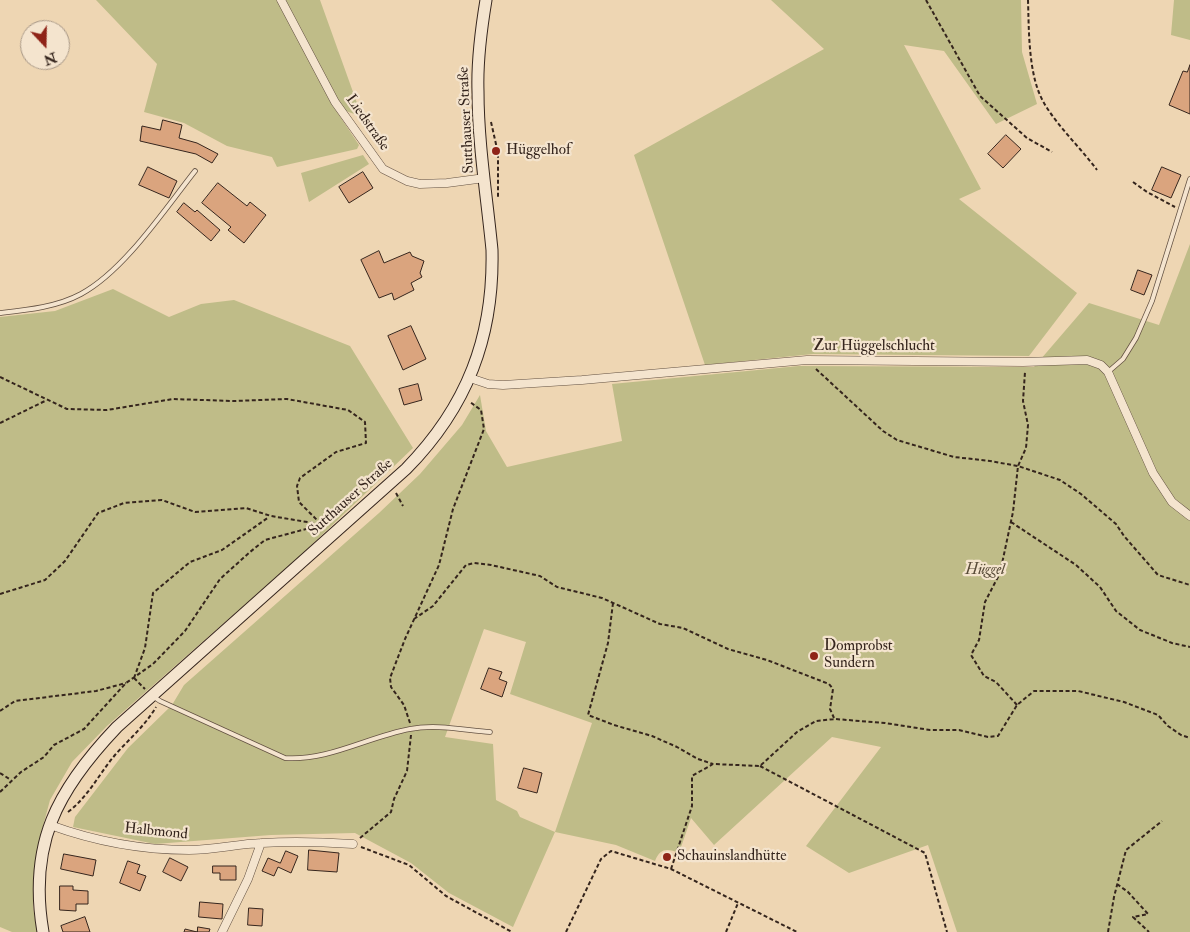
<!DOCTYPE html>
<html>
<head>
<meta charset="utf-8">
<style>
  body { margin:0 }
  #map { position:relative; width:1190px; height:932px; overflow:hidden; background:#eed6b3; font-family:"IM FELL Double Pica",serif }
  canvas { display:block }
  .north { position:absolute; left:20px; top:20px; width:50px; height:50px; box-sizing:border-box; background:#f4e4ce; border:1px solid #a89887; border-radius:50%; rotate:159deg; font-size:14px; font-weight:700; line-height:20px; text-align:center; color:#35251d }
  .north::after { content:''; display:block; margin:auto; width:18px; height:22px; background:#8f2418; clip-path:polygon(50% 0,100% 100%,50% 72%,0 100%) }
</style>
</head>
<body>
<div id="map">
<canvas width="1190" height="932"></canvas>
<div class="north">N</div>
</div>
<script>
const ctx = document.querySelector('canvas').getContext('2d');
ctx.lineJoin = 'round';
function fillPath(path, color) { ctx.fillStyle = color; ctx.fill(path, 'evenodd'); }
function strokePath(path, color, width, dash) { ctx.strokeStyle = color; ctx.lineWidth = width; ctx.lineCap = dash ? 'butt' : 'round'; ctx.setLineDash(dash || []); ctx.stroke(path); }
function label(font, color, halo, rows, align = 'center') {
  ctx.font = font + ' "IM FELL Double Pica",serif'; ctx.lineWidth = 4.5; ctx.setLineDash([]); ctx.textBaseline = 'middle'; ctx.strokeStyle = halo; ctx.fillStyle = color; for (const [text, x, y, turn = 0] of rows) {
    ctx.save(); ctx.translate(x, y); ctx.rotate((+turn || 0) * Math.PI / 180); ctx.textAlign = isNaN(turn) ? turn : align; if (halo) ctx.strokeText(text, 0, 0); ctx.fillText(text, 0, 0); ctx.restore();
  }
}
fillPath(new Path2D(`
  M96 0H320L362 117 333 106 359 145 357 149 277 167 272 157 227 146 184 123 144 112 157 64Z
  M771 0H1021L1022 52 1037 104 996 124 944 51 904 45 981 189 959 199 1077 293 1029 356 813 354 705 365 634 155 824 49Z
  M1174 0H1190V40L1171 35Z
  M363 155 369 164 309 202 301 173Z
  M1190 244V932H957L928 845 849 873 806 846 881 747 832 737 714 845 691 818 679 853C667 848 660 848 655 861L616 845 555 832 513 927 449 893 411 863 355 833 271 835 155 844 73 827 75 817 128 748 172 705 184 685 379 513 420 474 462 425 480 395 486 431 507 467 622 441 612 384 799 366 1034 367 1089 303 1159 325ZM484 629 526 642 510 694 592 723 555 832 520 817 517 811 496 800 493 744 445 737Z
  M113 289 169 317 201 304 234 300 350 346 413 448 301 555 107 726 72 762 50 800 38 845 33 880V907L37 932H12L0 927V317L55 311Z`), '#bfbc88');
const building = new Path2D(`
  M1190 65V114L1169 105 1183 71 1187 72Z
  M163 120 182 125 179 138 197 143 218 154 212 163 196 154 140 141 142 126 160 130Z
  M1006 135 1021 149 1003 168 988 154Z
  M148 167 177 181 169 198 139 185Z
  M1162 167 1181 175 1171 198 1152 190Z
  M363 172 373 188 349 203 339 187Z
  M218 183 247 206 250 202 266 215 244 243 228 230 231 227 202 203Z
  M184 203 195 212 197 210 220 230 211 241 177 212Z
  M379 251 384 263 410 252 412 256 424 261 420 273 422 277 411 283 414 290 394 300 392 293 379 298 361 260Z
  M1138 270 1152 275 1144 295 1131 290Z
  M411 326 426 359 403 370 388 336Z
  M418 384 422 400 404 405 399 389Z
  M489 668 502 672 499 679 507 682 502 697 481 689Z
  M524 768 542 773 537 793 518 788Z
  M309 850 339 853 337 872 308 870Z
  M286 851 298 856 291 873 278 867 274 876 262 871 268 858 280 863Z
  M663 856a4 4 0 1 1 8 0a4 4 0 1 1-8 0Z
  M64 854 96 860 93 876 61 869Z
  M170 858 188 867 181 881 163 872Z
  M128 861 140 865 137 873 146 876 140 891 120 883Z
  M213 866H236V880H220V873H213Z
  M60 886H73V890L88 891V904H76V911L60 910Z
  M200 902 223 904 222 919 199 917Z
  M249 908 263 909 262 926 248 925Z
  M85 917 90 932H63L61 926Z
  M198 927 210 929 209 932H184L185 929 197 932Z`);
fillPath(building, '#daa47e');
strokePath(building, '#35251d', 1);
const lane = new Path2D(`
  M0 313C27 310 57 307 81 294 124 271 165 209 195 171
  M1108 372 1123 359 1136 338 1152 301 1190 179
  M154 697 160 701 285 758C329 761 367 737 410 729 436 724 464 730 490 732`);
const street = new Path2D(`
  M281 0 335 102 383 169 407 181 420 184 447 183 485 178
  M470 378 488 384 503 385 582 380 807 360 1023 362 1087 360 1101 365 1108 372 1153 473 1172 502 1190 516
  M50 825C94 841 142 850 189 850 213 850 237 844 262 843 292 841 323 842 353 844
  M222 932 248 879 261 843`);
const secondary = new Path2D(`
  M43 932C28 844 57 790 117 727L406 469C467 407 494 337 492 250 487 198 478 144 478 91 477 61 481 30 486 0`);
strokePath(lane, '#635142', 5.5);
strokePath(street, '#635142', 9);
strokePath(secondary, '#35251d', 13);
strokePath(new Path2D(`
  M926 0 980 96 1027 138 1052 152
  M1028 0C1029 30 1028 76 1044 103 1058 127 1080 147 1097 170
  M491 122 498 153V199
  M1133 182 1147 192 1175 207
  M816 369 883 431 897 440 954 457 990 461 1018 466 1060 480 1081 494 1116 524 1124 536 1158 575 1190 585
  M0 377 67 409 107 410 173 399 233 401 287 399 348 410 365 422 366 443 336 452 300 478 297 486 299 502 325 528
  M0 423 45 401
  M396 493 403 506
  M1011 522 1076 565 1100 587 1116 611 1140 630 1172 643 1190 647
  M0 594 45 580 65 561 98 513 124 503 162 500 195 512 246 508 271 516 319 524
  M613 603 608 643 588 715 614 725 652 736 677 747 698 759 713 764
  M414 619 433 606 466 565 474 563 491 565 540 576 557 587 602 598 660 624 683 628 728 649 767 660 829 684 833 689 830 709 834 718
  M134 678 145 648 153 593 190 562 222 550 269 517
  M134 678 145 689
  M1017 705 996 682 984 676 971 655 979 640 985 602 1000 573 1013 512 1018 466 1026 448 1028 425 1023 401 1025 372
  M0 711 15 701 96 691 126 683
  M410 723 404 705 391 687 390 678 405 639 439 565 453 509 484 429 481 410 470 402
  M760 766 925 853 947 932
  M0 773 11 780
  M0 792 21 772 44 757 54 745 84 729 126 683 153 664 185 631 220 579 250 552 265 540 321 525
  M68 812C88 797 99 774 115 755 129 739 145 726 156 707
  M360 838 391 812 394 799 407 771 411 735
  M361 847 409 865 446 896 512 932
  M671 869 692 806V776L713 764 760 766 797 732 816 721 835 719 885 723 930 730H959L988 737 998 736 1017 705 1034 691H1078L1124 702 1158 715 1168 726 1181 735 1190 738
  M1117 884 1128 892 1148 914 1133 917 1149 932
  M566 932 601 859 611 851 671 869 797 932
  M726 932 738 903
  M1108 932 1114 897 1126 850 1162 821`), '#35251d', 2, [4, 2.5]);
strokePath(lane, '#f4e4ce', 4);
strokePath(street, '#f4e4ce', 8);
strokePath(secondary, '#f4e4ce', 11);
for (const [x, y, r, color] of [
  [496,151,5,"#8f2418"],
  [814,656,5,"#8f2418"],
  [667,857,5,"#8f2418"]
]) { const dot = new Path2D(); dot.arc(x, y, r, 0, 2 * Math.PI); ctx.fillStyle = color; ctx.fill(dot); strokePath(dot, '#f4e4ce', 2); }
label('15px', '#35251d', '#f4e4ce', [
  ["Sutthauser Straße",467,120,-93],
  ["Liedstraße",367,123,55],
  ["Zur Hüggelschlucht",874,347],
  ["Sutthauser Straße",351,498,-42],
  ["Halbmond",156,832,6]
]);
label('15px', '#35251d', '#f4e4ce', [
  ["Hüggelhof",506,151],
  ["Domprobst",824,647],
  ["Sundern",824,664],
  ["Schauinslandhütte",677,857]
], 'left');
label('italic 15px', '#584b38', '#f4e4ce', [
  ["Hüggel",985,571]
]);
</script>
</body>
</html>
